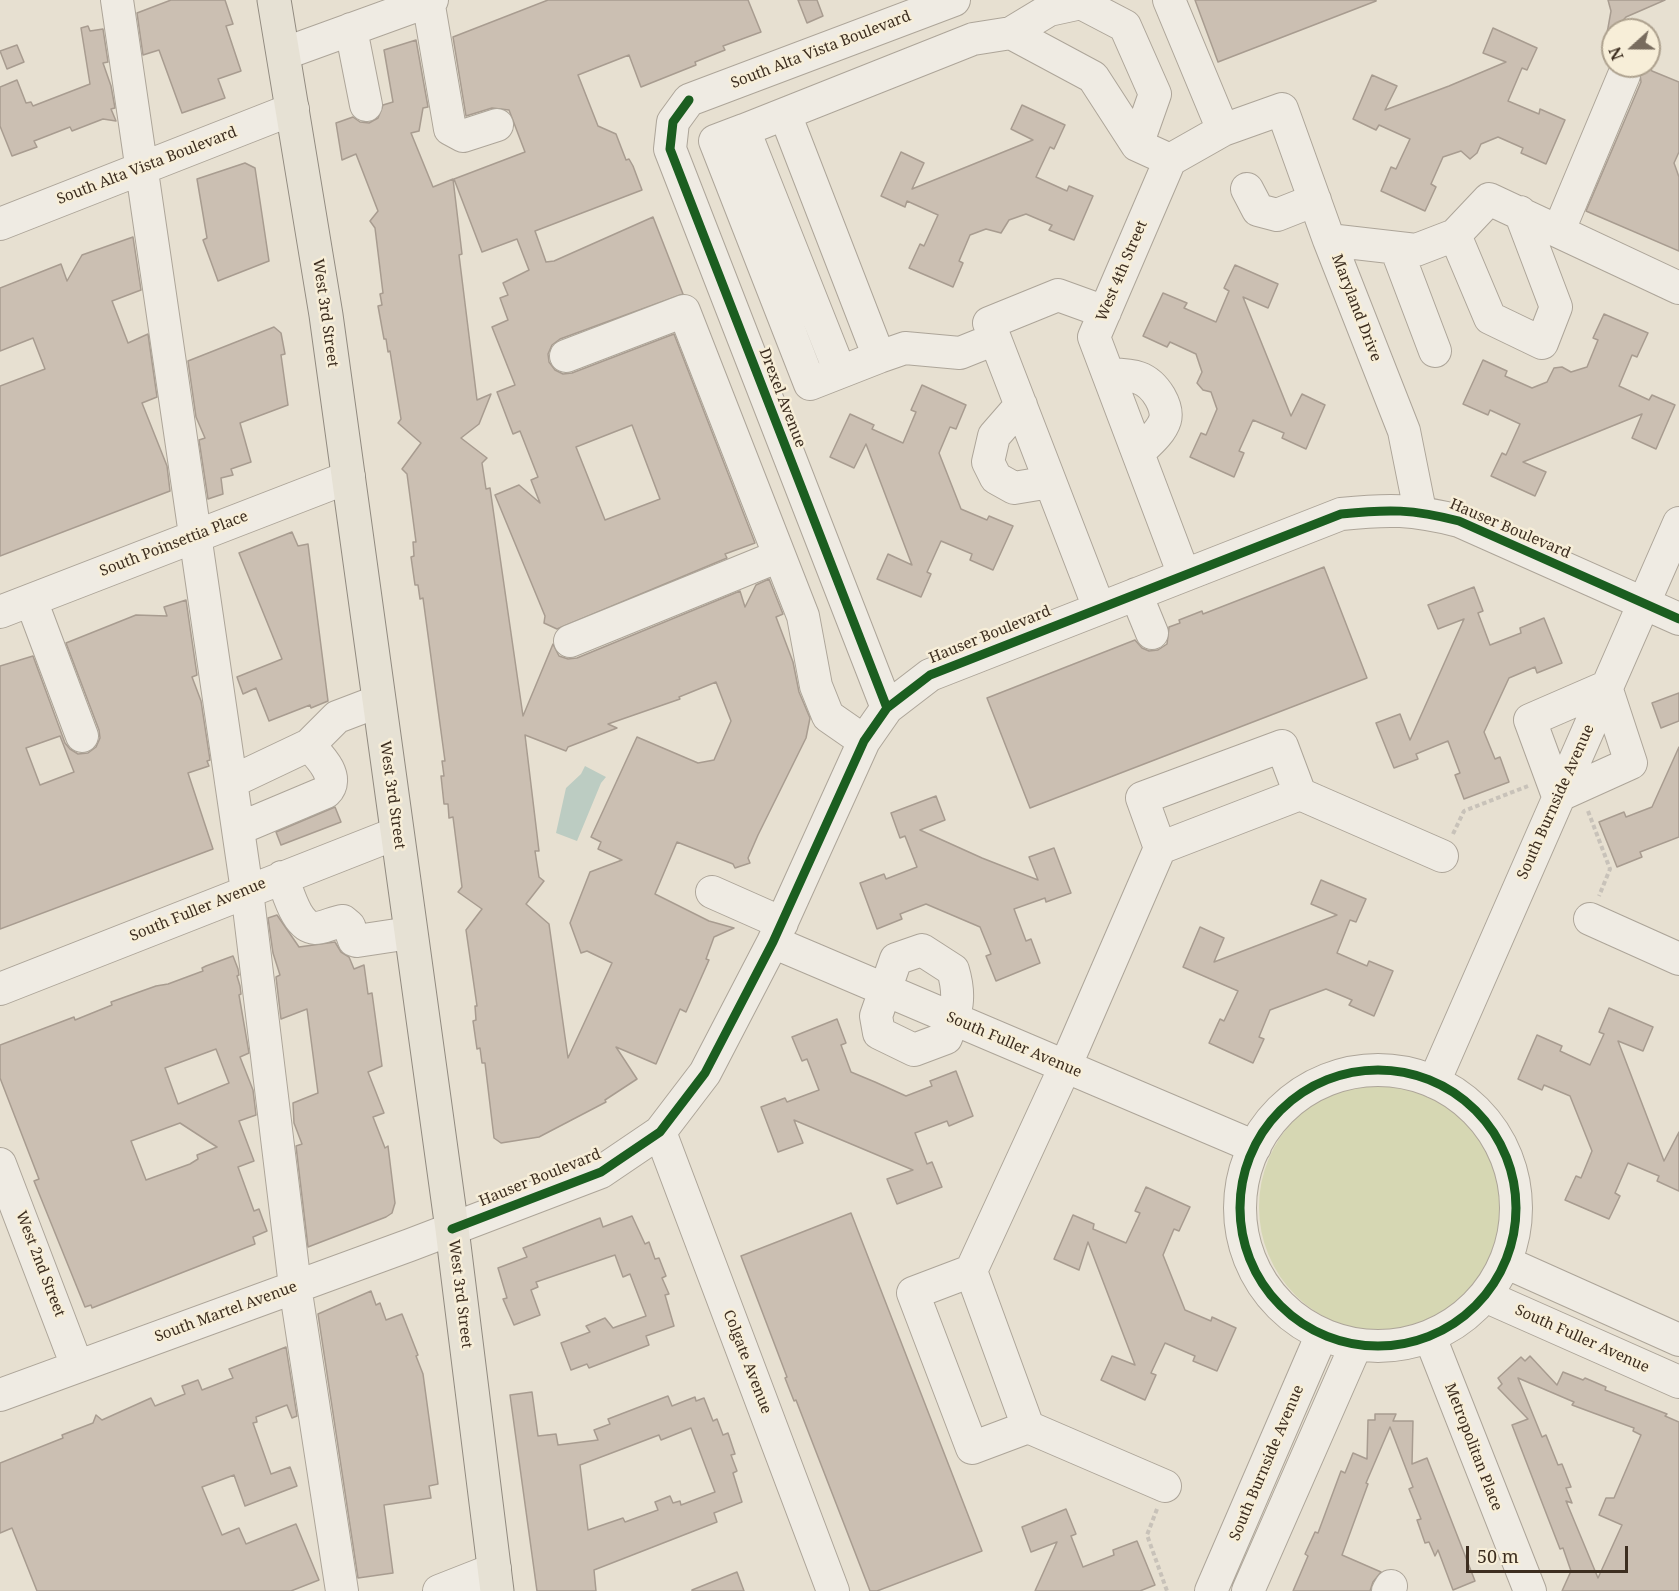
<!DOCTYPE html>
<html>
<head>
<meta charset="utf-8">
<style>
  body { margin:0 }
  #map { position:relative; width:1679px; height:1591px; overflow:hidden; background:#e7e0d1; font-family:"Noto Serif",serif }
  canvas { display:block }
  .north { position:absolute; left:1601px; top:18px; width:60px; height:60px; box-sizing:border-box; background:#f7eed8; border:2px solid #ada18e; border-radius:50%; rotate:249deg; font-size:16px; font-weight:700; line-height:24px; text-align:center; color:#3d2e20 }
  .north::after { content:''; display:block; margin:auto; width:21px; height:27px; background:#786c5e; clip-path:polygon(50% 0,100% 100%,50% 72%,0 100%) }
  .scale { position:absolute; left:1466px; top:1546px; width:162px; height:27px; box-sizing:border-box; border:3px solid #3d2e20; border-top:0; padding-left:8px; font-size:18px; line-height:21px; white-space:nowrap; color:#3d2e20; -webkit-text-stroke:4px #f7eed8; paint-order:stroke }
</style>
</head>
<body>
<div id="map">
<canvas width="1679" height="1591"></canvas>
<div class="north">N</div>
<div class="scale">50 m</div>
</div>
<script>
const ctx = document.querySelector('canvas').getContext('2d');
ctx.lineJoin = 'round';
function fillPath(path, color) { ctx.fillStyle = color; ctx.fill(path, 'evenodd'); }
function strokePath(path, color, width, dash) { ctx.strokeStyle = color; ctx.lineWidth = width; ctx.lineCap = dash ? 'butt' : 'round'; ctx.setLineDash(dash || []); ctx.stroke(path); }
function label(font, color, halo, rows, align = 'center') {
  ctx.font = font + ' "Noto Serif",serif'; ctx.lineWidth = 5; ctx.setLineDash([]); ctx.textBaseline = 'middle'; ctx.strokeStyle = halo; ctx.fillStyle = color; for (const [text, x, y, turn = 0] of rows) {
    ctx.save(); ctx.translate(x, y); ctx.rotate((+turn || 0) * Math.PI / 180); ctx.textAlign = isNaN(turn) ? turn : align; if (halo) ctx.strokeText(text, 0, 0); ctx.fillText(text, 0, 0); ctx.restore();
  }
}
fillPath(new Path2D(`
  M1259 1207a125 125 0 1 1 250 0a125 125 0 1 1-250 0Z`), '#d6d7b3');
fillPath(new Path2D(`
  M585 766 606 777 601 783 577 841 556 833 566 788 581 774Z`), '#bcccc2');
const building = new Path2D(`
  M171 0H225L233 24 226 26 241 71 218 79 225 98 182 113 159 50 143 55 137 13Z
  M548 0H748L761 32 723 46 725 50 695 62 696 65 641 87 629 55 578 75 598 126 616 134 626 160 629 159 633 166 642 190 535 231 546 262 554 261 653 217 683 294 560 339 552 345 548 354 549 362 555 370 563 374 572 373 674 334 755 543 725 554 727 558 557 629 544 623 545 616 495 495 519 485 540 503 531 480 538 477 520 431 513 434 497 392 515 385 492 327 508 320 500 298 508 295 503 283 529 270 517 239 482 252 454 179 525 152 509 110 492 108 466 116 453 37ZM632 425 660 499 605 520 576 447Z
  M798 0H817L823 16 807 23Z
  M1195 0H1376V1L1218 62Z
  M1608 0H1665L1626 17 1606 39 1611 11Z
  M88 26 90 31 103 29 108 62 103 63 111 86 115 108 111 109 116 121 103 119 72 131 70 127 34 141 37 147 12 156 0 126V87L17 80 26 103 31 102 33 106 90 84 81 28Z
  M1493 28 1537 48 1527 70 1522 68 1508 101 1539 114 1540 109 1565 120 1546 164 1521 153 1523 148 1498 137 1481 144 1477 153 1470 159 1461 151 1443 157 1431 184 1436 187 1425 211 1381 191 1391 167 1396 169 1410 139 1379 125 1376 130 1353 119 1372 75 1397 86 1385 110 1449 86 1506 62 1483 53Z
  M416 40 428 107 423 108 419 131 411 133 433 187 453 179 462 254 459 255 477 400 491 394 479 424 461 438 487 458 482 463 486 489 490 488 523 716 553 644 559 656 568 659 577 658 740 591 745 607 756 585 769 579 783 614 776 617 793 662 799 692 810 718 806 738 758 835 748 858 750 863 735 868 733 864 677 842 655 894 709 921 734 928 714 937 706 959 709 960 686 1012 680 1009 656 1064 616 1047 637 1079 605 1100 606 1102 539 1137 501 1143 494 1138 485 1063H482L480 1048 477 1049 473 1021 476 1020 475 1006H477L466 930 482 909 458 892 462 887 453 817 449 818 448 804H444L441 776H444L442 761H445L423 598 420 599 418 585H415L411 557 414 556 413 542H416L407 474 402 469 421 443 398 423 401 419 390 351 388 352 386 339H384L378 306 382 305 380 294 383 293 375 228 370 221 378 211 356 154 342 160 336 123 353 117 360 122 369 123 378 118 383 105 393 102 384 50ZM716 682 731 721 714 760 698 763 637 737 591 837 601 842 598 849 622 860 590 872 570 923 581 953 587 951 612 963 568 1058 549 924 526 904 544 881 539 877 535 851H539L525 735 566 751 568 747 617 728 608 724 680 699 679 697Z
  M17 45 24 62 7 69 0 51Z
  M1639 66H1648L1652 71 1679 82V152L1674 163 1679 177V251L1586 211 1641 82Z
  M1022 105 1065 125 1054 149 1050 147 1036 177 1067 191 1069 186 1093 196 1074 240 1049 230 1052 225 1026 214 1009 220 1001 233 986 229 970 235 959 261 963 263 953 287 909 268 920 244 924 246 938 215 907 201 905 207 881 196 901 152 924 163 912 189 1033 140 1011 129Z
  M245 163 255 168 269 261 218 281 203 240 207 238 197 179Z
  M133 237 141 290 112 301 128 343 148 334 157 397 142 403 167 466 170 491 0 556V386L45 369 33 338 0 351V288L61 264 67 281 82 255Z
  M1235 265 1278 284 1268 308 1243 297 1291 416 1302 394 1325 405 1306 449 1282 438 1284 433 1253 420 1239 451 1244 453 1234 477 1190 457 1201 433 1206 435 1217 409 1211 392 1203 390 1197 383 1202 372 1196 354 1170 342 1167 347 1143 336 1163 293 1187 303 1184 308 1216 322 1229 291 1224 288Z
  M1604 314 1648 333 1637 357 1632 355 1619 386 1649 400 1652 395 1675 405 1656 449 1632 438 1642 414 1523 462 1546 472 1535 496 1491 476 1502 453 1506 455 1520 424 1490 410 1488 415 1463 404 1483 360 1507 371 1505 376 1532 388 1547 382 1554 368 1562 367 1571 372 1587 367 1598 340 1593 338Z
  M274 327 281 333 285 354 281 355 288 405 240 423 251 462 231 469 233 475 221 478 223 494 208 499 199 440 205 438 196 417 188 361Z
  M922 385 966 405 956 429 950 427 939 453 961 509 987 520 989 516 1013 526 993 570 970 560 972 554 941 541 927 572 931 574 921 597 877 579 888 554 912 565 866 444 854 468 830 457 850 414 874 425 872 429 903 443 916 412 911 410Z
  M292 532 298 546 308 544 328 701 311 708 310 705 269 721 256 688 243 694 237 677 282 659 239 553Z
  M1324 567 1367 678 1030 808 987 698 1135 640 1142 648 1149 651 1158 650 1167 644 1169 627 1180 623 1179 620 1202 611 1203 614Z
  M1474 587 1483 611 1478 613 1490 645 1521 633 1520 628 1544 618 1562 663 1537 673 1535 667 1509 678 1484 732 1495 759 1500 757 1509 782 1464 799 1455 775 1460 773 1448 741 1416 754 1418 759 1394 768 1376 723 1400 714 1410 740 1464 619 1438 629 1428 605Z
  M186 600 197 675 192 677 201 701 210 760 207 761 209 766 188 773 213 849 0 929V666L33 656 65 743 70 749 78 754 88 753 96 747 100 738 99 730 66 643 136 615 167 616 164 607ZM60 736 74 772 40 785 26 748Z
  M1679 693V721L1661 728 1652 703Z
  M1679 747V837L1640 852 1642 857 1617 867 1599 822 1624 812 1626 817 1652 807Z
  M936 796 945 820 920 830 982 858 1038 880 1029 857 1054 848 1071 893 1046 902 1045 898 1014 909 1026 941 1031 939 1040 963 996 981 986 956 991 954 980 927 926 904 900 914 902 919 877 929 860 883 884 874 886 879 917 867 905 836 900 838 891 813Z
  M335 807 341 822 281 845 276 832Z
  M1321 880 1366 899 1356 922 1350 920 1337 953 1367 966 1369 961 1393 971 1374 1016 1349 1005 1352 1000 1326 989 1270 1010 1259 1037 1264 1039 1253 1063 1209 1043 1220 1019 1224 1021 1238 991 1183 967 1200 927 1224 938 1214 962 1337 915 1311 904Z
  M277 915 299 947 335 942 341 952 349 957 354 969 364 965 368 994 372 993 382 1066 368 1072 384 1113 373 1117 385 1148 388 1146 395 1203 392 1213 386 1217 308 1247 296 1146 302 1144 294 1123 293 1103 318 1093 307 1009 281 1019 276 977 280 975 273 953 268 918Z
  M233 956 238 969 239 975 237 976 240 986 241 994 239 995 249 1053 240 1057 253 1090 256 1115 239 1121 254 1161 238 1167 254 1211 259 1209 267 1231 253 1237 255 1244 92 1308 91 1305 85 1307 34 1181 39 1179 0 1078V1045L74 1017 75 1020 112 1005 111 1002 156 986 168 984 203 971 202 968 206 966ZM216 1049 229 1083 178 1104 165 1068ZM180 1123 217 1147 197 1155 198 1159 190 1164 146 1180 131 1141Z
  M1609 1008 1653 1027 1643 1051 1618 1041 1664 1161 1679 1132V1191L1657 1181 1659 1176 1628 1163 1615 1193 1620 1196 1609 1219 1565 1200 1576 1176 1581 1178 1592 1151 1570 1096 1544 1085 1542 1090 1518 1079 1537 1035 1562 1046 1560 1051 1590 1065 1604 1034 1599 1032Z
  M837 1019 846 1043 841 1045 851 1072 875 1082 906 1096 932 1086 930 1081 956 1071 973 1116 949 1126 947 1121 915 1133 927 1164 932 1162 942 1187 897 1204 887 1179 913 1170 794 1120 803 1143 778 1152 761 1107 785 1098 787 1102 819 1090 807 1059 802 1061 792 1037Z
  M1146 1187 1190 1207 1179 1231 1174 1229 1163 1255 1185 1310 1211 1321 1212 1317 1236 1328 1217 1371 1193 1361 1195 1356 1165 1343 1151 1373 1156 1375 1145 1400 1101 1380 1112 1356 1135 1365 1088 1242 1079 1270 1054 1259 1073 1215 1094 1224 1093 1229 1126 1243 1140 1213 1135 1211Z
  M851 1213 982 1551 877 1591H870L796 1400 794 1401 785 1378 787 1377 741 1256Z
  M632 1216 645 1244 649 1242 655 1259 659 1258 666 1276 662 1278 669 1294 665 1295 674 1326 646 1336 649 1345 589 1368 587 1364 571 1370 561 1343 590 1332 586 1326 605 1318 613 1328 646 1316 630 1274 623 1277 615 1255 536 1282 538 1287 531 1290 540 1315 514 1325 503 1299 507 1298 498 1268 527 1257 523 1248 600 1218 603 1227Z
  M371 1291 376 1305 380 1303 386 1320 402 1314 418 1355 416 1356 423 1374 438 1484 429 1486 431 1498 384 1505 393 1573 358 1578 318 1314Z
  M286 1347 297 1416 292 1418 287 1405 256 1417 257 1422 253 1423 271 1474 290 1467 297 1486 245 1506 234 1475 202 1487 222 1535 239 1528 246 1544 296 1524 319 1580 291 1591H37L12 1528 0 1533V1463L63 1438 62 1435 93 1423 96 1415 102 1420 151 1398 155 1406 185 1394 182 1386 198 1380 202 1390 233 1378 229 1369Z
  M1530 1356 1557 1385 1563 1372 1583 1380 1585 1378 1606 1387 1605 1390 1667 1414 1665 1416 1679 1422V1591H1562L1571 1571 1563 1548 1560 1549 1512 1425 1528 1419 1498 1388 1502 1384 1498 1378 1521 1357 1525 1361ZM1518 1378 1574 1402 1572 1405 1634 1428 1633 1431 1641 1435 1614 1498H1606L1599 1515 1622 1525 1598 1578 1566 1501 1572 1503 1566 1488 1571 1487 1562 1464 1558 1465 1546 1435 1542 1437Z
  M532 1392 538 1436 556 1434 558 1445 598 1440 594 1430 610 1424 608 1419 668 1396 672 1406 695 1397 696 1401 704 1398 713 1421 717 1419 723 1435 728 1433 735 1454 731 1455 737 1471 733 1473 742 1502 714 1513 717 1522 594 1570 596 1591H537L510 1395ZM691 1428 715 1492 681 1505 680 1501 673 1503 670 1496 655 1502 658 1510 625 1522 623 1518 588 1530 580 1465 659 1435 661 1440Z
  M1375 1414H1396L1393 1421H1413L1412 1464 1427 1458 1475 1581 1453 1590 1438 1550 1435 1556 1429 1542 1425 1543 1417 1520 1421 1519 1409 1489 1413 1487 1390 1427 1366 1483 1368 1484 1342 1555 1381 1572 1373 1582 1370 1591H1293L1308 1556 1305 1554 1315 1532 1318 1533 1341 1471 1345 1473 1353 1453 1367 1459 1368 1420H1375Z
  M1066 1509 1076 1534 1071 1536 1083 1567 1114 1555 1113 1550 1137 1541 1155 1585 1140 1591H1035L1057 1542 1031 1552 1022 1527Z
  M737 1572 744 1591H692V1590Z`);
fillPath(building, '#cbbfb2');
strokePath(building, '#a89c90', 1.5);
const minor = new Path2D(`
  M117 0 247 891 295 1286 342 1591
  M428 0 450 129 463 136 497 125
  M1169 0 1223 130
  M351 29 366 105
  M1011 33 1049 10 1081 3 1125 26 1155 94 1137 145
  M283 54 432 0
  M744 130 715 141 810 384 879 357 785 114
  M1247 189 1258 210 1277 215 1315 200
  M0 224 293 109
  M1559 230 1624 75
  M1455 235 1490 318 1542 343 1556 307 1520 212
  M1329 240 1416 250 1455 235 1489 199 1679 288
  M1396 248 1435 351
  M566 356 684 311 803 616 816 686 828 716 864 741
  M879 357 905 348 960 353 995 339
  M840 372 744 130 973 39 1011 33 1093 77 1137 145 1170 160
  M1108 374C1132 375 1147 375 1160 397 1164 404 1167 413 1165 420 1161 433 1147 444 1138 453
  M1021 405 994 436 988 462 996 478 1014 488 1050 482
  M1184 575 1094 337 1170 160 1223 130 1282 109 1329 240 1404 431 1420 511
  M1136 594 1152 633
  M31 600 82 736
  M1099 608 989 323 1058 295 1105 312
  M0 612 349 477
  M570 641 779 556
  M1606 687 1631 763 1558 796 1530 720Z
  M887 708 670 149 673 122 689 100 954 0
  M231 782 309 745 337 717 379 701
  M238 829 326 792C341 777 319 756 309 745
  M1160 848 1142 798 1282 746 1300 794
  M282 877C288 891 296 927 315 928 323 928 334 922 343 921L349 926 354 940 357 941 410 933
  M712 892 782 923
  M1590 919 1679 959
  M773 942 1255 1147
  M922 950 953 970C961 997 957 1011 946 1038L914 1050 879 1033 876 1016 896 959Z
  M0 989 397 833
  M1240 1208a138 138 0 1 1 276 0a138 138 0 1 1-276 0Z
  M1434 1082 1679 523
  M660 1132 833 1591
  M0 1164 77 1366
  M1505 1262 1679 1340
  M971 1271 913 1293 972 1448 1028 1427
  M1485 1296 1679 1382
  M1430 1337 1530 1591
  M0 1395 410 1245 601 1172 660 1132 705 1073 773 942 864 741 887 708 930 675 1341 514C1389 509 1412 509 1459 521L1679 619
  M1165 1486 1028 1427 971 1271 1065 1067 1160 848 1300 794 1442 856
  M439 1591 495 1569
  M1211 1591 1322 1334
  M1248 1591 1356 1345
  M1388 1591 1391 1586`);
const major = new Path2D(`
  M274 0 326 315 452 1229 497 1591`);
strokePath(minor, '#ada599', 34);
strokePath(major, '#928b80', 35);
strokePath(new Path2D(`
  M1588 811 1610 869 1599 896
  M1453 834 1464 811 1528 786
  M1157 1509 1147 1535 1167 1591`), '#c8c2b9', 4, [4.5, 3]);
strokePath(minor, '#efebe3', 32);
strokePath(major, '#e6e1d4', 33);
strokePath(new Path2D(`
  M689 100 673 122 670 149 887 708
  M1240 1208a138 138 0 1 1 276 0a138 138 0 1 1-276 0Z
  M452 1229 601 1172 660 1132 705 1073 773 942 864 741 887 708 930 675 1341 514C1389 509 1412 509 1459 521L1679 619`), '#1b5e20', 9);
label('15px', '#3d2e20', '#f7eed8', [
  ["South Alta Vista Boulevard",821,50,-21],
  ["South Alta Vista Boulevard",147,166,-21],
  ["West 4th Street",1122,271,-67],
  ["Maryland Drive",1356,308,69],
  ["West 3rd Street",325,313,82],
  ["Drexel Avenue",782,398,69],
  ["Hauser Boulevard",1510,529,23],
  ["South Poinsettia Place",174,544,-21],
  ["Hauser Boulevard",990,635,-22],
  ["West 3rd Street",392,795,82],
  ["South Burnside Avenue",1556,802,-66],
  ["South Fuller Avenue",198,910,-22],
  ["South Fuller Avenue",1014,1045,23],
  ["Hauser Boulevard",540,1178,-22],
  ["West 2nd Street",40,1264,69],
  ["West 3rd Street",460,1294,83],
  ["South Martel Avenue",226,1312,-20],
  ["South Fuller Avenue",1582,1339,24],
  ["Colgate Avenue",747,1362,69],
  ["Metropolitan Place",1473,1447,69],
  ["South Burnside Avenue",1267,1463,-67]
]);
</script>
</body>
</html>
